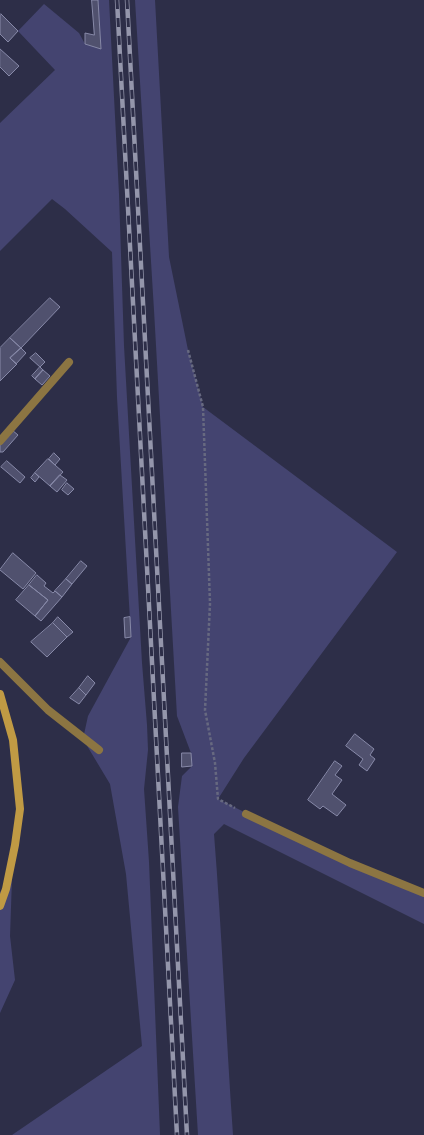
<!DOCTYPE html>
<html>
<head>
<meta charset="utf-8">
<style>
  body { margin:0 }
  canvas { display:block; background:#2d2e48 }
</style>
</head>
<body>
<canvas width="424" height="1135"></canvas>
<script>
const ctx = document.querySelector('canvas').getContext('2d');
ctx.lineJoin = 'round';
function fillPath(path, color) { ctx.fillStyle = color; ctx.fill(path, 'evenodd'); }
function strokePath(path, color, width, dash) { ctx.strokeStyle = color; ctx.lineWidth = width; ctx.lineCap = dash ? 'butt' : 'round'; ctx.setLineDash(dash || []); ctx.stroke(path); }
fillPath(new Path2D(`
  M98 0H109L119 194 124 346 142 663 147 725 148 750 144 789 149 862 160 1135H12L142 1046 126 874 110 784 83 739 88 716 131 637 117 397 112 252 65 209 52 199 0 251V123L55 70 18 31 44 4 79 33 85 44 101 49Z
  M135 0H155L169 257 188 350 203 407 397 552 244 758 218 799 262 821 424 893V924L224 824 214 834C222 934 226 1035 233 1135H198L178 807 182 776 192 766 191 753 177 716 154 310Z
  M12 878 10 936 15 980 0 1013V892Z`), '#444470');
const building = new Path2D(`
  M92 0H98L101 49 85 44V33L94 35Z
  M1 14 18 31 8 42 0 34V15Z
  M0 49 19 66 9 76 0 67Z
  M50 298 60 307 21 348 10 338Z
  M10 338 21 348 10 358 17 364 0 381V348Z
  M21 348 26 353 16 364 10 358Z
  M36 353 45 362 40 367 30 358Z
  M40 367 43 370 35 379 32 376Z
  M43 370 50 376 42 385 35 379Z
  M12 430 18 435 3 452H0V444Z
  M54 453 60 459 55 465 49 459Z
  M48 459 63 472 50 486 35 473Z
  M7 461 25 477 20 483 1 467Z
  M35 473 39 477 35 482 31 478Z
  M60 475 67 480 57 492 50 486Z
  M67 483 74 489 68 495 62 490Z
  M13 553 36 573 23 589 0 570Z
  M81 561 87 566 72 584 66 579Z
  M37 575 46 583 44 586 53 593 55 591 62 597 41 621 35 616 48 600 29 585Z
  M66 579 72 584 62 597 55 591Z
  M29 585 48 600 35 616 16 600Z
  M58 617 73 632 67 637 53 623Z
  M130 617 131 637 125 638 124 618Z
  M53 623 67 637 47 657 31 642Z
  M88 676 95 683 86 695 79 688Z
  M79 688 86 695 79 704 70 698Z
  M355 734 374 749 370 755 375 759 367 771 359 765 363 759 346 746Z
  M182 753H191L192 766 182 767Z
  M335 761 342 766 335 775 342 780 332 794 346 805 337 816 323 806 320 809 308 800Z`);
fillPath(building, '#50516e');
strokePath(building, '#8789a8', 1);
strokePath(new Path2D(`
  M188 350 203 407 210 603 205 710 215 763 218 799 235 808`), '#676980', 2.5, [3, 2]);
strokePath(new Path2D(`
  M0 441 69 362
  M0 662 48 710 99 750
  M246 814 350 863 424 893`), '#8c7542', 8);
strokePath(new Path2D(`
  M0 694 13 740 20 809 15 845 6 889 0 906`), '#c09a44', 8);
const rail = new Path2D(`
  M117 0 177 1135
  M127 0 187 1135`);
strokePath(rail, '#9496ab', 4.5);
strokePath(rail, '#2d2e48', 3, [9]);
</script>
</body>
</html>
